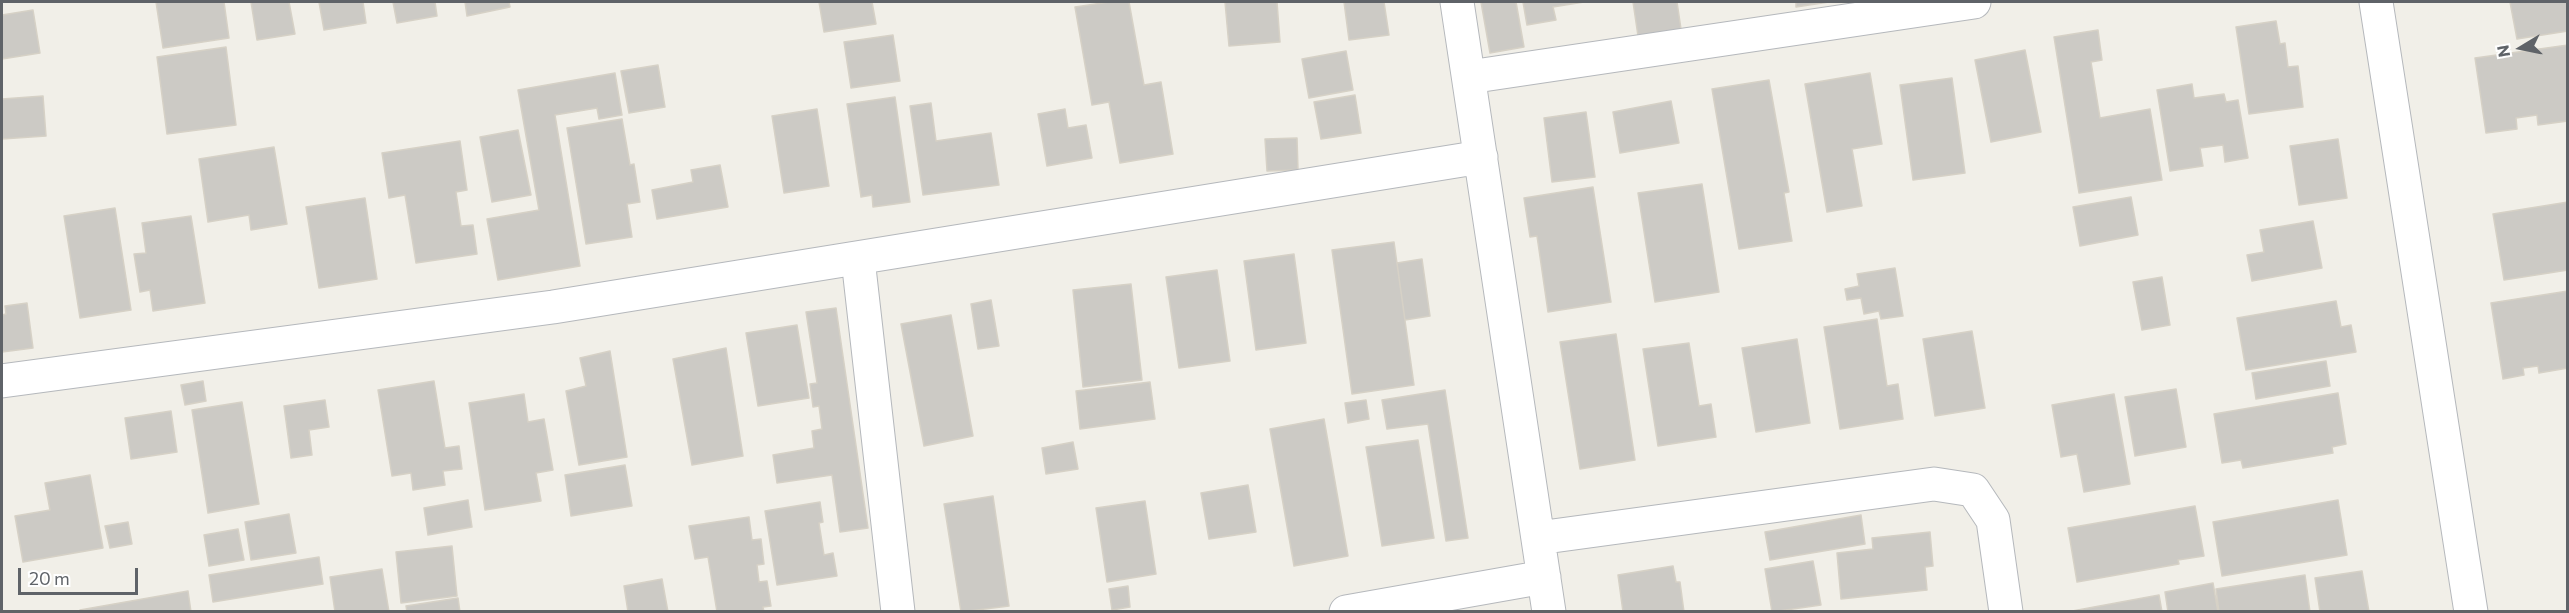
<!DOCTYPE html>
<html>
<head>
<meta charset="utf-8">
<style>
  body { margin:0 }
  #map { position:relative; width:2569px; height:613px; overflow:hidden; background:#f1efe8; font-family:Commissioner,sans-serif }
  canvas { display:block }
  .frame { position:absolute; inset:0; border:3px solid #5f6368; pointer-events:none }
  .north { position:absolute; left:2491px; top:18px; width:60px; height:60px; -webkit-text-stroke:4px #fff; paint-order:stroke; rotate:260deg; font-size:16px; font-weight:700; line-height:24px; text-align:center; color:#5f6368 }
  .north::after { content:''; display:block; margin:auto; width:21px; height:27px; background:#5f6368; clip-path:polygon(50% 0,100% 100%,50% 72%,0 100%) }
  .scale { position:absolute; left:18px; top:568px; width:120px; height:27px; box-sizing:border-box; border:3px solid #5f6368; border-top:0; padding-left:8px; font-size:18px; line-height:21px; white-space:nowrap; color:#5f6368; -webkit-text-stroke:4px #fff; paint-order:stroke }
</style>
</head>
<body>
<div id="map">
<canvas width="2569" height="613"></canvas>
<div class="frame"></div>
<div class="north">N</div>
<div class="scale">20 m</div>
</div>
<script>
const ctx = document.querySelector('canvas').getContext('2d');
ctx.lineJoin = 'round';
function fillPath(path, color) { ctx.fillStyle = color; ctx.fill(path, 'evenodd'); }
function strokePath(path, color, width, dash) { ctx.strokeStyle = color; ctx.lineWidth = width; ctx.lineCap = dash ? 'butt' : 'round'; ctx.setLineDash(dash || []); ctx.stroke(path); }
const building = new Path2D(`
  M156 2H224L229 38 163 48Z
  M251 2H289L295 34 257 40Z
  M319 2H363L366 23 324 30Z
  M393 2H435L437 16 397 23Z
  M465 2H509L510 7 467 16Z
  M819 2H872L876 24 824 32Z
  M1109 2H1129L1144 85 1161 82 1173 154 1120 163 1109 102 1092 105 1075 7Z
  M1225 2H1277L1280 42 1229 46Z
  M1344 2H1384L1389 35 1349 40Z
  M1481 2H1516L1524 47 1490 53Z
  M1523 2H1584L1553 7 1556 20 1527 25Z
  M1633 2H1677L1681 29 1638 36Z
  M1796 2H1829L1796 7Z
  M2510 2H2568V31L2517 39Z
  M33 10 40 53 2 59V15Z
  M2276 21 2280 44 2285 43 2288 67 2298 66 2303 107 2249 114 2236 27Z
  M2098 30 2102 60 2091 62 2100 118 2150 109 2162 180 2079 193 2054 37Z
  M893 35 900 81 851 88 844 42Z
  M2568 45V121L2538 125 2537 115 2516 118 2517 129 2486 133 2475 58Z
  M226 47 236 125 167 134 157 57Z
  M2025 50 2041 132 1991 142 1975 60Z
  M1346 51 1353 90 1309 98 1302 59Z
  M658 65 665 107 629 113 621 71Z
  M615 73 622 115 599 119 597 108 555 115 580 266 498 280 487 219 539 210 518 90Z
  M1870 73 1882 144 1852 149 1862 206 1827 212 1805 84Z
  M1952 78 1965 173 1913 180 1900 85Z
  M1769 80 1789 192 1784 193 1792 241 1739 249 1712 89Z
  M2192 84 2194 98 2224 94 2226 102 2238 100 2248 158 2225 162 2223 145 2200 148 2203 166 2170 171 2157 90Z
  M1355 95 1361 133 1321 139 1314 102Z
  M43 96 46 136 2 139V99Z
  M895 97 910 202 873 207 872 195 861 197 847 104Z
  M1671 101 1679 143 1620 153 1613 112Z
  M931 103 936 141 991 133 999 185 923 195 910 106Z
  M817 109 829 186 784 193 772 116Z
  M1065 109 1068 128 1086 125 1092 158 1047 166 1038 114Z
  M1586 112 1595 177 1552 182 1544 118Z
  M622 119 630 165 634 164 640 202 627 204 632 237 586 244 567 128Z
  M518 130 531 195 492 202 480 137Z
  M1297 138 1298 170 1267 171 1265 139Z
  M2338 139 2347 198 2299 205 2290 146Z
  M460 141 467 190 456 192 461 226 473 225 477 254 416 263 405 195 389 198 382 153Z
  M274 147 287 224 251 230 249 215 208 222 199 159Z
  M720 165 728 207 657 219 652 190 693 182 691 170Z
  M1702 184 1719 292 1655 302 1638 193Z
  M1593 187 1611 302 1548 312 1537 236 1530 237 1524 198Z
  M2131 197 2138 235 2080 246 2073 207Z
  M365 198 377 279 319 288 306 207Z
  M2568 202V270L2504 280 2493 214Z
  M115 208 131 310 80 318 64 216Z
  M191 216 205 303 153 311 150 290 140 292 134 254 146 253 142 223Z
  M2313 221 2322 268 2252 281 2247 255 2264 252 2260 230Z
  M1394 242 1414 385 1352 394 1332 250Z
  M1294 254 1306 343 1256 350 1244 261Z
  M1422 259 1430 316 1405 320 1397 263Z
  M1895 268 1903 316 1881 319 1879 311 1864 314 1861 298 1847 300 1845 289 1859 286 1857 274Z
  M1217 270 1230 361 1179 368 1166 277Z
  M2162 277 2170 325 2142 330 2133 282Z
  M1131 284 1142 380 1083 387 1073 290Z
  M2568 291V368L2539 373 2538 366 2523 368 2524 375 2503 379 2491 303Z
  M991 300 999 346 978 349 971 304Z
  M2336 301 2341 327 2351 325 2356 352 2246 370 2237 318Z
  M27 303 33 348 2 352V315L6 314 5 306Z
  M836 308 868 528 840 532 832 475 777 483 773 455 814 448 812 431 822 429 819 406 813 407 810 384 817 383 806 312Z
  M951 315 973 436 924 446 901 324Z
  M1877 319 1887 386 1898 384 1903 419 1840 429 1824 327Z
  M797 325 809 398 758 406 746 333Z
  M1972 331 1985 408 1935 416 1923 339Z
  M1616 334 1635 460 1580 469 1560 342Z
  M1797 339 1810 423 1756 432 1742 348Z
  M1689 343 1699 406 1711 404 1716 437 1658 446 1643 349Z
  M726 348 743 456 692 465 673 359Z
  M610 351 627 457 579 465 566 391 586 386 580 358Z
  M2326 361 2330 386 2256 399 2252 373Z
  M203 381 206 401 185 405 181 385Z
  M434 381 445 448 459 446 462 469 443 471 445 485 413 490 411 473 392 476 378 390Z
  M1150 382 1155 419 1080 429 1076 391Z
  M2176 389 2186 447 2135 456 2125 397Z
  M1445 390 1468 538 1446 541 1428 424 1387 429 1382 400Z
  M2338 393 2346 444 2332 447 2333 453 2243 468 2241 460 2222 463 2214 414Z
  M524 394 528 422 544 419 553 470 536 473 541 501 485 510 469 403Z
  M2114 394 2130 484 2084 492 2077 454 2061 457 2052 405Z
  M325 400 329 427 309 430 312 455 291 458 284 406Z
  M1366 400 1369 419 1348 423 1345 403Z
  M242 402 259 504 208 513 192 410Z
  M171 411 177 452 131 459 125 418Z
  M1324 419 1348 556 1294 566 1270 429Z
  M1418 440 1434 538 1382 546 1366 447Z
  M1073 442 1078 469 1046 474 1042 448Z
  M625 465 632 506 571 516 565 475Z
  M90 475 103 548 23 562 15 516 50 510 45 483Z
  M1248 485 1256 532 1209 539 1201 493Z
  M993 496 1009 606 961 612 944 504Z
  M468 500 472 527 428 535 424 508Z
  M2338 500 2347 555 2222 576 2213 522Z
  M1145 501 1156 574 1107 582 1096 508Z
  M820 502 823 522 819 523 824 555 833 553 837 576 777 585 765 511Z
  M2195 506 2204 556 2178 560 2179 564 2077 582 2068 528Z
  M289 514 296 553 251 560 245 522Z
  M1861 515 1865 544 1770 560 1765 532Z
  M749 517 752 540 761 539 764 564 757 565 759 582 767 581 771 606 763 607 764 612H717L708 557 695 559 689 526Z
  M128 522 132 544 110 548 105 526Z
  M238 529 244 560 209 566 204 535Z
  M1930 532 1933 566 1925 567 1927 590 1841 599 1837 553 1873 549 1872 538Z
  M452 546 457 596 401 603 396 552Z
  M319 557 323 584 213 602 209 575Z
  M1813 561 1821 605 1772 612 1765 569Z
  M1673 566 1676 582H1680L1684 612H1623L1618 575Z
  M382 569 389 612H335L330 577Z
  M2362 571 2369 612H2320L2315 578Z
  M2305 575 2310 612H2219L2216 589Z
  M662 579 668 612H628L624 586Z
  M2213 583 2218 612H2168L2165 592Z
  M1128 586 1130 607 1112 610 1109 589Z
  M188 591 191 612H80V610Z
  M2159 595 2162 612H2067Z
  M458 598 460 612H407L406 606Z`);
fillPath(building, '#cccac5');
strokePath(building, '#d6d1c6', 1.5);
const minor = new Path2D(`
  M1457 2 1549 612
  M2376 2 2471 612
  M1469 77 1974 2
  M858 259 898 612
  M2 381 553 307 1481 157
  M1538 538 1934 484 1973 490 1993 520 2006 612
  M1346 612 1544 577`);
strokePath(minor, '#b5b8bc', 35);
strokePath(minor, '#fff', 33);
</script>
</body>
</html>
